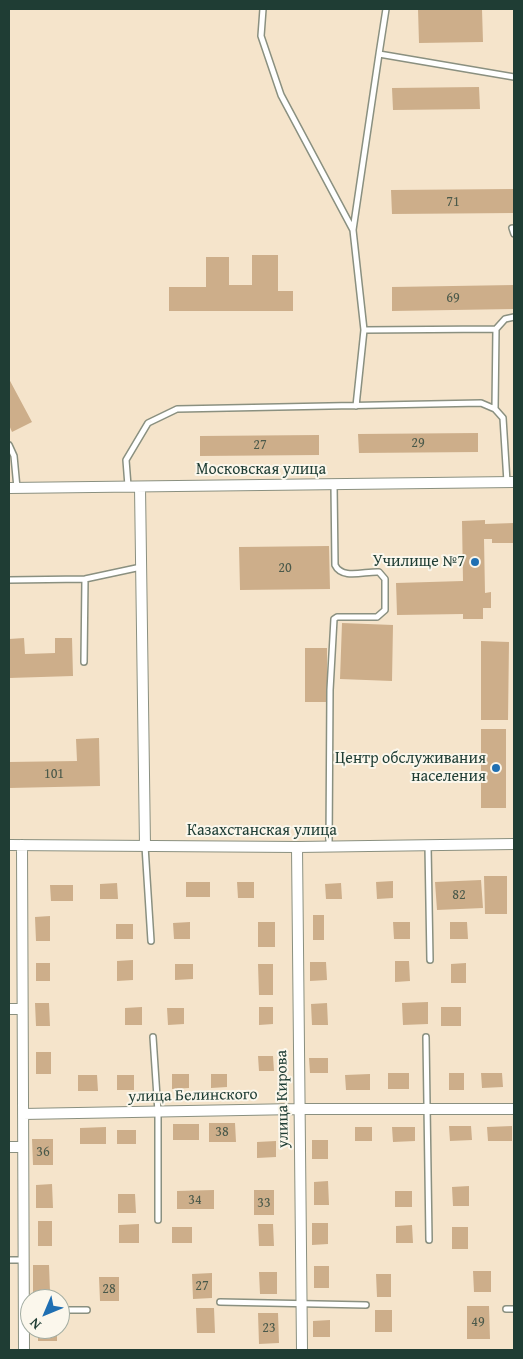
<!DOCTYPE html>
<html>
<head>
<meta charset="utf-8">
<style>
  body { margin:0 }
  #map { position:relative; width:523px; height:1359px; overflow:hidden; background:#f5e4cb; font-family:"Gentium Book Plus",serif }
  canvas { display:block }
  .frame { position:absolute; inset:0; border:10px solid #1f3d34; pointer-events:none }
  .north { position:absolute; left:20px; top:1289px; width:50px; height:50px; box-sizing:border-box; background:#fbf7ec; border:1px solid #a3ada2; border-radius:50%; rotate:225deg; font-size:14px; font-weight:700; line-height:20px; text-align:center; color:#1f3d34 }
  .north::after { content:''; display:block; margin:auto; width:18px; height:22px; background:#1f6fb2; clip-path:polygon(50% 0,100% 100%,50% 72%,0 100%) }
</style>
</head>
<body>
<div id="map">
<canvas width="523" height="1359"></canvas>
<div class="frame"></div>
<div class="north">N</div>
</div>
<script>
const ctx = document.querySelector('canvas').getContext('2d');
ctx.lineJoin = 'round';
function fillPath(path, color) { ctx.fillStyle = color; ctx.fill(path, 'evenodd'); }
function strokePath(path, color, width, dash) { ctx.strokeStyle = color; ctx.lineWidth = width; ctx.lineCap = dash ? 'butt' : 'round'; ctx.setLineDash(dash || []); ctx.stroke(path); }
function label(font, color, halo, rows, align = 'center') {
  ctx.font = font + ' "Gentium Book Plus",serif'; ctx.lineWidth = 4; ctx.setLineDash([]); ctx.textBaseline = 'middle'; ctx.strokeStyle = halo; ctx.fillStyle = color; for (const [text, x, y, turn = 0] of rows) {
    ctx.save(); ctx.translate(x, y); ctx.rotate((+turn || 0) * Math.PI / 180); ctx.textAlign = isNaN(turn) ? turn : align; if (halo) ctx.strokeText(text, 0, 0); ctx.fillText(text, 0, 0); ctx.restore();
  }
}
fillPath(new Path2D(`
  M418 9H482L483 42 419 43Z
  M479 87 480 109 393 110 392 88Z
  M514 189V213L392 214 391 190Z
  M252 255H278V291H293V311H169V287H206V257H229V285H252Z
  M514 285V309L392 311V287Z
  M9 379 32 422 12 432 9 425Z
  M478 433V452L359 453 358 434Z
  M319 435V455L200 456V436Z
  M485 520V524L514 523V543H492V539H484L485 593 491 592V608H483V619H463V614L397 615 396 583 463 581 462 521Z
  M329 546 330 589 240 590 239 547Z
  M342 623 393 625 392 681 340 679Z
  M24 638 25 654 55 653V638H72L73 676 9 678V639Z
  M481 641 509 642 508 720H481Z
  M305 648H327V702H305Z
  M481 729H506V808H481Z
  M99 738 100 786 9 788V762L77 761 76 739Z
  M484 876H507V914H485Z
  M481 880 483 908 437 910 435 882Z
  M393 881V898L377 899 376 882Z
  M186 882H210V897H186Z
  M237 882H254V898H238Z
  M117 883 118 899H100V884Z
  M341 883 342 899H326L325 884Z
  M50 885H73V901H51Z
  M313 915H324V940H313Z
  M50 916V941H36L35 917Z
  M190 922V939H174L173 923Z
  M258 922H275V947H258Z
  M393 922H410V939H394Z
  M450 922H467L468 939H450Z
  M116 924H133V939H116Z
  M133 960V980L117 981V961Z
  M395 961H409L410 981 395 982Z
  M310 962H326L327 980 310 981Z
  M36 963H50V981H36Z
  M466 963V983H451V964Z
  M175 964H193V979L175 980Z
  M258 964H273V995H259Z
  M428 1002V1024L403 1025 402 1003Z
  M35 1003H49L50 1026H36Z
  M327 1003 328 1025H312L311 1004Z
  M142 1007V1025H125V1008Z
  M259 1007H273V1024L259 1025Z
  M441 1007H461V1026H441Z
  M167 1008H184V1024L168 1025Z
  M36 1052H51V1074H36Z
  M258 1056H273L274 1071H259Z
  M309 1058H328V1073H310Z
  M388 1073H409V1089H388Z
  M449 1073H464V1090H449Z
  M481 1073H502L503 1087 482 1088Z
  M172 1074H189V1088L172 1089Z
  M211 1074H227V1087L211 1088Z
  M370 1074V1090H346L345 1075Z
  M78 1075H97L98 1091H78Z
  M117 1075H134V1090H117Z
  M209 1123H235L236 1142H209Z
  M173 1124H199V1140H173Z
  M449 1126H471L472 1140 450 1141Z
  M512 1126V1141H488L487 1127Z
  M106 1127V1144H80V1128Z
  M355 1127H372V1141H355Z
  M392 1127H415V1141L393 1142Z
  M117 1130H136V1144H117Z
  M32 1139H53V1165H33Z
  M312 1140H328V1159H312Z
  M276 1141V1157L257 1158V1142Z
  M328 1181 329 1205H314V1182Z
  M52 1184 53 1208H36V1185Z
  M469 1186V1206H453L452 1187Z
  M214 1190V1209H177V1191Z
  M254 1190H274V1215H254Z
  M395 1191H412V1207H395Z
  M118 1194H135L136 1213H118Z
  M38 1221H52V1246H38Z
  M312 1223H328V1244L312 1245Z
  M139 1224V1243H119V1225Z
  M258 1224H273L274 1246H259Z
  M412 1225 413 1243H396V1226Z
  M172 1227H192V1243H172Z
  M452 1227H468V1249H452Z
  M33 1265H49L50 1292H33Z
  M314 1266H329V1288H314Z
  M473 1271H491V1292H474Z
  M259 1272H277V1294H260Z
  M212 1273V1298L193 1299 192 1274Z
  M376 1274H391V1297H377Z
  M99 1277H119V1301H100Z
  M467 1306H489L490 1339H467Z
  M196 1308H214L215 1333H197Z
  M375 1310H392V1332H375Z
  M258 1313H278L279 1343 259 1344Z
  M330 1320V1337H313V1321Z
  M38 1329H57V1341H38Z`), '#cdae8a');
const service = new Path2D(`
  M263 9 261 36 281 95 353 230
  M386 9 379 54 514 77
  M379 54 353 230 364 330 496 329
  M512 228 514 234
  M356 406 364 330
  M495 409 496 329 505 319 514 317
  M9 445 14 456 17 488
  M128 486 126 460 148 423 177 409 481 403 495 409 503 418 507 482
  M9 580 85 579 141 567
  M84 662 85 579
  M145 846 151 941
  M329 846 330 690 334 619 337 617H377L385 610V579L379 572C365 571 342 580 335 565L334 485
  M428 846 430 960
  M153 1037 158 1112V1220
  M426 1037 429 1240
  M9 1260H24
  M220 1302 366 1305
  M506 1309H514
  M60 1310H87`);
const minor = new Path2D(`
  M140 487 145 846
  M9 488 514 482
  M9 845 297 847 514 844
  M22 845 24 1350
  M297 847 302 1350
  M9 1009H22
  M23 1114 297 1109H514
  M9 1147H23`);
strokePath(service, '#8a9080', 8);
strokePath(minor, '#8a9080', 12);
strokePath(service, '#fff', 5);
strokePath(minor, '#fff', 10);
for (const [x, y, r, color] of [
  [475,562,5,"#1f6fb2"],
  [496,768,5,"#1f6fb2"]
]) { const dot = new Path2D(); dot.arc(x, y, r, 0, 2 * Math.PI); ctx.fillStyle = color; ctx.fill(dot); strokePath(dot, '#fbf7ec', 2); }
label('14px', '#4a594a', null, [
  ["71",453,202],
  ["69",453,298],
  ["29",418,443],
  ["27",260,445],
  ["20",285,568],
  ["101",54,774],
  ["82",459,895],
  ["38",222,1132],
  ["36",43,1152],
  ["34",195,1200],
  ["33",264,1203],
  ["27",202,1286],
  ["28",109,1289],
  ["49",478,1322],
  ["23",269,1328]
]);
label('16px', '#1f3d34', '#fbf7ec', [
  ["Московская улица",261,470],
  ["Казахстанская улица",262,831],
  ["улица Белинского",193,1096,-1],
  ["улица Кирова",283,1099,-91]
]);
label('16px', '#1f3d34', '#fbf7ec', [
  ["Училище №7",465,562],
  ["Центр обслуживания",486,759],
  ["населения",486,777]
], 'right');
</script>
</body>
</html>
